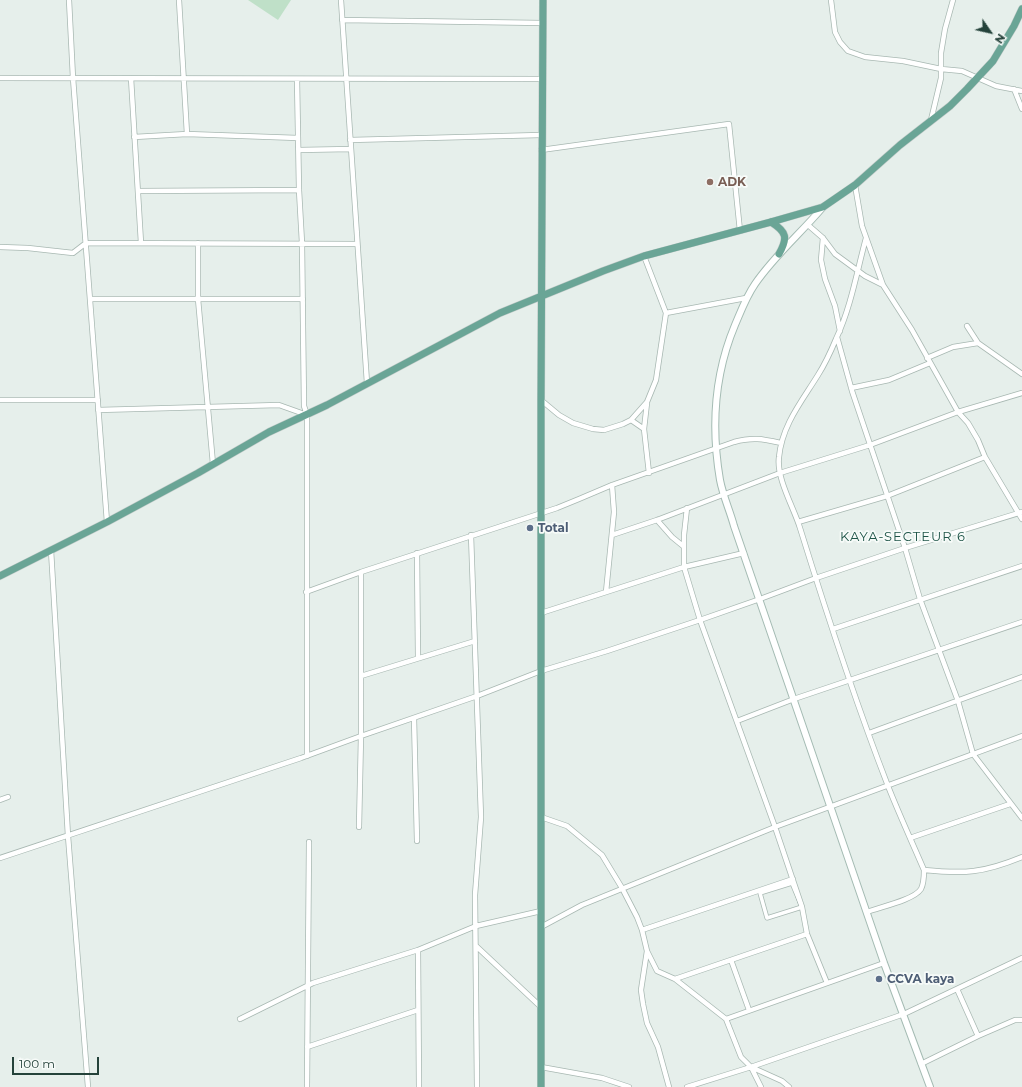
<!DOCTYPE html>
<html>
<head>
<meta charset="utf-8">
<style>
  body { margin:0 }
  #map { position:relative; width:1022px; height:1087px; overflow:hidden; background:#e6efeb; font-family:Montserrat,sans-serif }
  canvas { display:block }
  .north { position:absolute; left:970px; top:12px; width:40px; height:40px; -webkit-text-stroke:3px #f7fbf9; paint-order:stroke; rotate:124deg; font-size:11px; font-weight:700; line-height:16px; text-align:center; color:#24423a }
  .north::after { content:''; display:block; margin:auto; width:14px; height:18px; background:#24423a; clip-path:polygon(50% 0,100% 100%,50% 72%,0 100%) }
  .scale { position:absolute; left:12px; top:1057px; width:87px; height:18px; box-sizing:border-box; border:2px solid #24423a; border-top:0; padding-left:5px; font-size:12px; line-height:14px; white-space:nowrap; color:#24423a; -webkit-text-stroke:3px #f7fbf9; paint-order:stroke }
</style>
</head>
<body>
<div id="map">
<canvas width="1022" height="1087"></canvas>
<div class="north">N</div>
<div class="scale">100 m</div>
</div>
<script>
const ctx = document.querySelector('canvas').getContext('2d');
ctx.lineJoin = 'round';
function fillPath(path, color) { ctx.fillStyle = color; ctx.fill(path, 'evenodd'); }
function strokePath(path, color, width, dash) { ctx.strokeStyle = color; ctx.lineWidth = width; ctx.lineCap = dash ? 'butt' : 'round'; ctx.setLineDash(dash || []); ctx.stroke(path); }
function label(font, color, halo, rows, align = 'center') {
  ctx.font = font + ' Montserrat,sans-serif'; ctx.lineWidth = 3.5; ctx.setLineDash([]); ctx.textBaseline = 'middle'; ctx.strokeStyle = halo; ctx.fillStyle = color; for (const [text, x, y, turn = 0] of rows) {
    ctx.save(); ctx.translate(x, y); ctx.rotate((+turn || 0) * Math.PI / 180); ctx.textAlign = isNaN(turn) ? turn : align; if (halo) ctx.strokeText(text, 0, 0); ctx.fillText(text, 0, 0); ctx.restore();
  }
}
fillPath(new Path2D(`
  M248 0H291L278 20Z`), '#bfe0c8');
const pedestrian = new Path2D(`
  M792 883 802 907 767 918 760 893Z`);
const minor = new Path2D(`
  M69 0 73 78 107 522
  M179 0 187 134
  M341 0 367 383
  M831 0 835 32 840 42 848 51 865 57 903 61 941 69 962 71 996 86 1022 91
  M342 20 543 23
  M0 78 542 79
  M131 78 141 243
  M297 79 299 190 302 243 304 406 307 415V756
  M1014 89 1022 109
  M931 120 941 78V53L945 29 953 0
  M134 137 187 134 298 138
  M350 140 541 135
  M299 150 351 149
  M541 150 729 124 740 231
  M855 185 862 226 883 285 912 330 958 412 968 423 978 440 985 457 1022 519
  M138 191 299 190
  M808 225 823 238 835 254 865 276 883 285
  M823 238 821 260 825 279 835 306 840 331
  M866 238C857 271 851 307 836 339 831 351 825 364 818 375 802 401 782 425 779 457 776 478 794 508 800 528 827 615 855 701 888 786 899 814 912 842 924 870 924 876 924 883 921 889 914 900 880 907 867 912
  M198 243V299L213 464
  M0 247 28 248 73 253 86 243 357 244
  M90 299H303
  M666 313 746 298
  M967 326 978 343 1022 374
  M837 337 852 391 905 548 920 599 958 701 973 754 1022 818
  M927 358 953 347 978 343
  M851 388 889 380 930 363
  M0 400H98
  M541 400 559 415 573 423 593 429 604 430 623 424 631 420 647 402 656 380 666 313 644 256
  M647 403 644 429 649 473
  M98 410 279 405 307 415
  M631 420 644 429
  M687 508 684 535V567L700 620 775 827 802 907 807 934 827 983
  M657 520 672 537 683 546
  M798 522 887 496 985 457
  M471 535 481 817 475 895 477 1087
  M612 535 657 520 780 473 870 445 958 412 1022 393
  M51 550 68 836 88 1087
  M417 553 418 658
  M306 592 361 572 557 508 579 499 612 485 734 442C753 437 762 439 781 443
  M606 592 614 512 612 485
  M541 613 684 567 744 553
  M833 629 1022 566
  M361 676 475 641
  M414 718 417 841
  M737 721 794 699 1022 622
  M869 733 1022 677
  M0 800 8 797
  M541 817 567 826 602 855 622 888 637 917 642 930 647 951 657 971 675 979 726 1019 741 1057 751 1067 761 1087
  M359 827 361 736V572
  M910 838 1010 804
  M0 858 301 758 361 736 477 696 541 671 607 651 700 620 760 599 816 578 905 548 1022 512
  M924 870C965 874 983 873 1022 857
  M541 927 582 905 775 827 1022 736
  M642 930 793 879
  M476 946 541 1007
  M418 950 419 1087
  M647 951 641 990 643 1004 647 1023 658 1047 669 1087
  M731 960 749 1010
  M675 979 807 934
  M957 989 978 1036
  M240 1019 313 983 418 950 476 926 541 911
  M726 1019 884 963
  M307 1047 418 1010
  M921 1064 978 1036 1015 1020H1022
  M541 1067 602 1078 629 1087
  M751 1067 782 1081 789 1087
  M307 1087 309 842
  M687 1087 751 1067 904 1014 1022 958`);
const secondary = new Path2D(`
  M823 207C801 233 774 256 755 284 746 297 741 311 735 325 714 375 711 427 720 480 723 496 730 511 734 526L884 963 930 1087`);
const primary = new Path2D(`
  M771 222C787 232 788 238 779 254
  M0 576 107 522 198 473 269 432 327 405 500 313 603 271 644 256 771 222 823 207 855 185 900 145 950 106 967 89 993 61 1014 26 1022 9
  M541 1087V400L543 0`);
strokePath(pedestrian, '#a8b8b2', 5);
strokePath(minor, '#a8b8b2', 6);
strokePath(secondary, '#a4bbb3', 8);
strokePath(primary, '#c2cac8', 8);
strokePath(pedestrian, '#fff', 3.5);
strokePath(minor, '#fff', 4.5);
strokePath(secondary, '#fff', 6);
strokePath(primary, '#6aa596', 7);
for (const [x, y, r, color] of [
  [710,182,4,"#8d6e63"],
  [530,528,4,"#5c6f8a"],
  [879,979,4,"#5c6f8a"]
]) { const dot = new Path2D(); dot.arc(x, y, r, 0, 2 * Math.PI); ctx.fillStyle = color; ctx.fill(dot); strokePath(dot, '#f7fbf9', 1.5); }
label('bold 12px', '#785e54', '#f7fbf9', [
  ["ADK",718,182]
], 'left');
label('bold 12px', '#4e5e75', '#f7fbf9', [
  ["Total",538,528],
  ["CCVA kaya",887,979]
], 'left');
ctx.letterSpacing = '1px';
label('13px', '#1f5548', '#f7fbf9', [
  ["KAYA-SECTEUR 6",903,537]
]);
ctx.letterSpacing = '0px';
</script>
</body>
</html>
